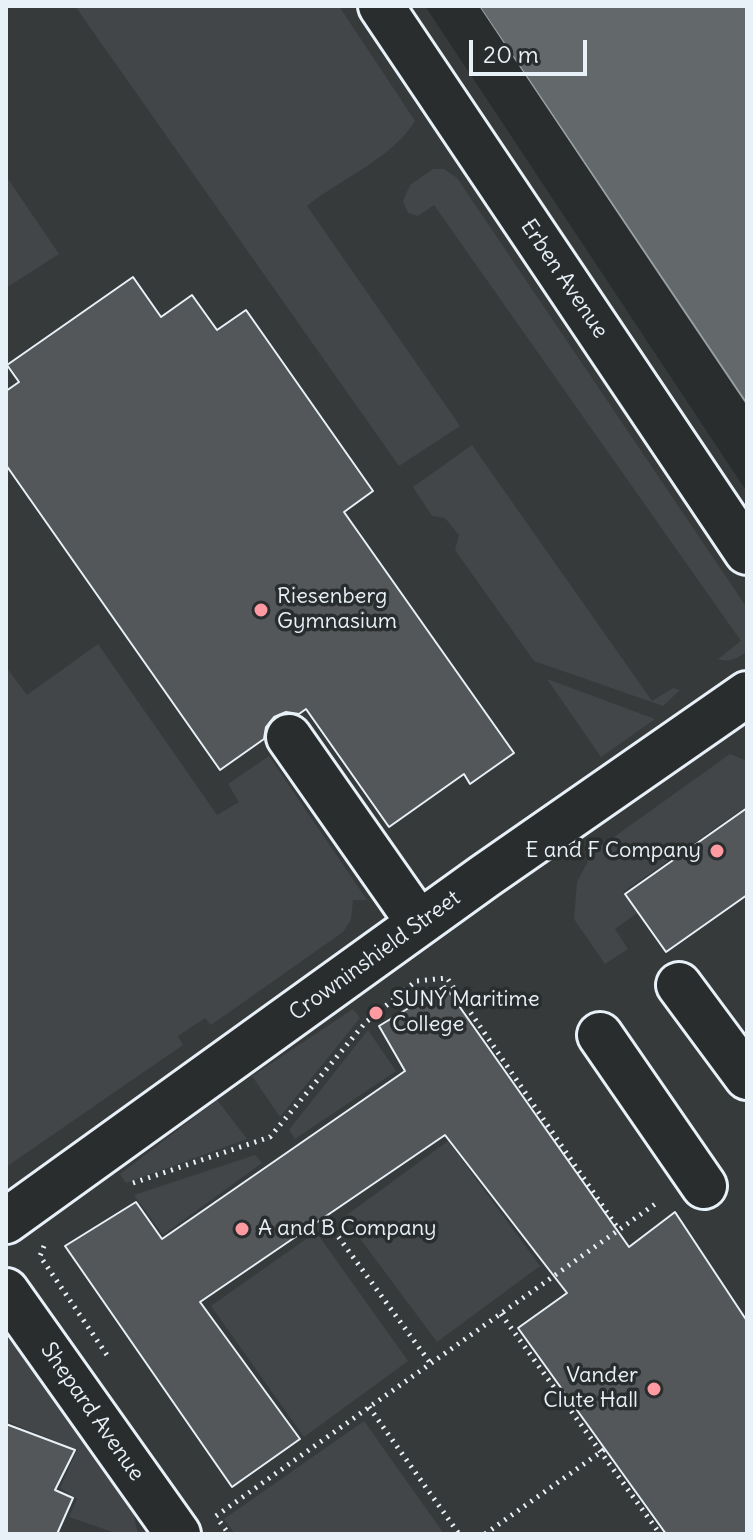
<!DOCTYPE html>
<html>
<head>
<meta charset="utf-8">
<style>
  body { margin:0 }
  #map { position:relative; width:753px; height:1540px; overflow:hidden; background:#2a2d2e; font-family:Delius,sans-serif }
  canvas { display:block }
  .frame { position:absolute; inset:0; border:8px solid #e8f1f8; pointer-events:none }
  .scale { position:absolute; left:469px; top:40px; width:118px; height:36px; box-sizing:border-box; border:4px solid #e8f1f8; border-top:0; padding-left:10px; font-size:24px; line-height:28px; white-space:nowrap; color:#e8f1f8; -webkit-text-stroke:6px #2a2d2e; paint-order:stroke }
</style>
</head>
<body>
<div id="map">
<canvas width="753" height="1540"></canvas>
<div class="frame"></div>
<div class="scale">20 m</div>
</div>
<script>
const ctx = document.querySelector('canvas').getContext('2d');
ctx.lineJoin = 'round';
function fillPath(path, color) { ctx.fillStyle = color; ctx.fill(path, 'evenodd'); }
function strokePath(path, color, width, dash) { ctx.strokeStyle = color; ctx.lineWidth = width; ctx.lineCap = dash ? 'butt' : 'round'; ctx.setLineDash(dash || []); ctx.stroke(path); }
function label(font, color, halo, rows, align = 'center') {
  ctx.font = font + ' Delius,sans-serif'; ctx.lineWidth = 7; ctx.setLineDash([]); ctx.textBaseline = 'middle'; ctx.strokeStyle = halo; ctx.fillStyle = color; for (const [text, x, y, turn = 0] of rows) {
    ctx.save(); ctx.translate(x, y); ctx.rotate((+turn || 0) * Math.PI / 180); ctx.textAlign = isNaN(turn) ? turn : align; if (halo) ctx.strokeText(text, 0, 0); ctx.fillText(text, 0, 0); ctx.restore();
  }
}
fillPath(new Path2D(`
  M6 6H425L747 492V1534H6Z`), '#363a3b');
fillPath(new Path2D(`
  M75 6H339L415 121C391 159 342 178 307 206L460 426 399 466Z
  M433 169H444L457 178 747 608V651C739 658 729 663 718 659L741 641 434 205 418 216 408 213 403 201 410 185Z
  M6 176 59 254 6 288Z
  M472 445 652 701 673 688 680 690 663 706 534 661 455 550 459 535 445 518 432 516 413 487Z
  M98 644 217 815 239 802 228 784 269 756 367 900H353L351 920 343 932 211 1025 205 1018 178 1036 183 1045 6 1167V667L27 695Z
  M547 679 655 719 601 757Z
  M730 754 747 761V806L623 892 637 913 615 929 628 949 605 964 574 919 577 882 593 852Z
  M353 1009 360 1018 280 1117 252 1076Z
  M368 1030 396 1071 295 1139 289 1130Z
  M217 1100 247 1139 126 1183 120 1174Z
  M448 1141 540 1266 437 1342 344 1217Z
  M255 1155 262 1163 163 1235 134 1195Z
  M316 1232 408 1361 304 1437 211 1306Z
  M6 1336 39 1376 133 1512 138 1534H118L69 1517 77 1499 60 1488 77 1450 6 1421Z
  M364 1421 444 1534H235L224 1519Z`), '#424648');
const water = new Path2D(`
  M479 6H747V404Z`);
fillPath(water, '#63686b');
strokePath(water, '#989fa3', 2);
fillPath(new Path2D(`
  M475 6H479L747 408 744 406Z`), '#2a2d2e');
const building = new Path2D(`
  M133 277 161 317 192 295 217 330 246 310 373 491 344 512 514 753 470 784 464 774 389 827 306 709 299 714 286 712 274 717 266 727 264 739 220 770 6 465V391L19 382 7 365Z
  M747 808V895L666 952 625 894Z
  M445 986 629 1247 675 1212 747 1321V1534H666L518 1328 567 1293 445 1135 200 1302 300 1439 232 1487 65 1246 136 1202 162 1239 405 1071 379 1026Z
  M6 1424 75 1450 55 1490 73 1498 57 1534H6Z`);
fillPath(building, '#535759');
strokePath(building, '#e8f1f8', 2);
const minor = new Path2D(`
  M381 6 747 552
  M289 737 419 923
  M679 985 747 1077
  M600 1035 704 1186
  M6 1221 485 876 747 694
  M6 1291 178 1534`);
strokePath(minor, '#e8f1f8', 50);
strokePath(new Path2D(`
  M133 1183 270 1137 365 1023 416 981 447 978 619 1230
  M329 1224 431 1364
  M44 1246 40 1256 109 1358
  M501 1314 660 1534
  M369 1407 459 1534
  M216 1516 658 1202
  M220 1522 229 1534
  M485 1534 605 1449`), '#e8f1f8', 5, [2, 6]);
strokePath(minor, '#2a2d2e', 44);
for (const [x, y, r, color] of [
  [261,610,8,"#ff9aa2"],
  [717,851,8,"#ff9aa2"],
  [376,1013,8,"#ff9aa2"],
  [242,1229,8,"#ff9aa2"],
  [654,1389,8,"#ff9aa2"]
]) { const dot = new Path2D(); dot.arc(x, y, r, 0, 2 * Math.PI); ctx.fillStyle = color; ctx.fill(dot); strokePath(dot, '#2a2d2e', 3); }
label('22px', '#e8f1f8', '#2a2d2e', [
  ["Erben Avenue",564,279,56],
  ["Crowninshield Street",375,956,-36],
  ["Shepard Avenue",92,1412,55]
]);
label('22px', '#e8f1f8', '#2a2d2e', [
  ["Riesenberg",277,597],
  ["Gymnasium",277,622],
  ["E and F Company",701,851,"right"],
  ["SUNY Maritime",392,1000],
  ["College",392,1025],
  ["A and B Company",258,1229],
  ["Vander",638,1376,"right"],
  ["Clute Hall",638,1401,"right"]
], 'left');
</script>
</body>
</html>
